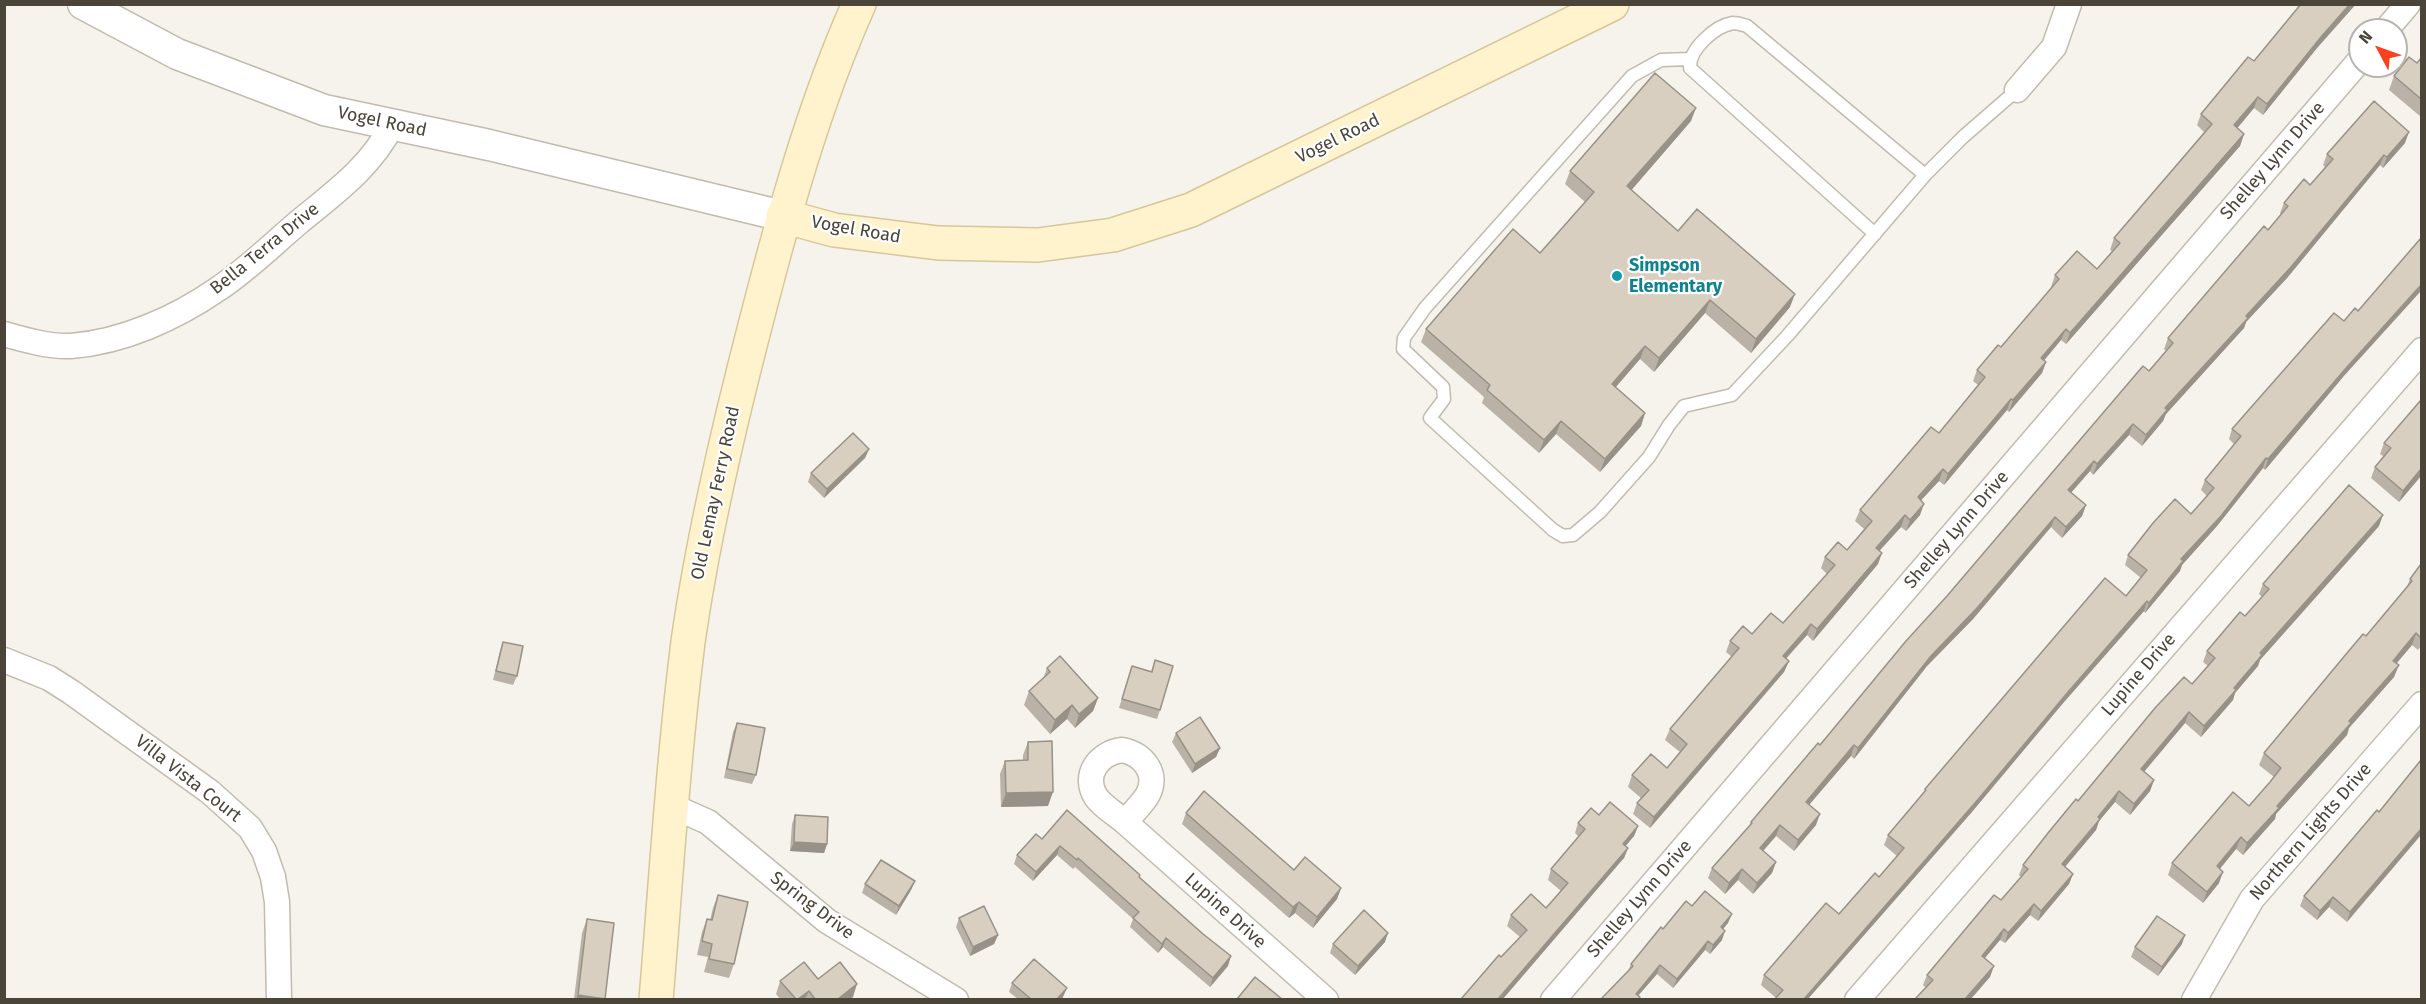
<!DOCTYPE html>
<html>
<head>
<meta charset="utf-8">
<style>
  body { margin:0 }
  #map { position:relative; width:2426px; height:1004px; overflow:hidden; background:#f6f3ec; font-family:"Fira Sans",sans-serif }
  canvas { display:block }
  .frame { position:absolute; inset:0; border:6px solid #4b4439; pointer-events:none }
  .north { position:absolute; left:2348px; top:18px; width:60px; height:60px; box-sizing:border-box; background:#fff; border:2px solid #b7b4b0; border-radius:50%; rotate:311deg; font-size:16px; font-weight:700; line-height:24px; text-align:center; color:#4b4439 }
  .north::after { content:''; display:block; margin:auto; width:21px; height:27px; background:#fc3f1d; clip-path:polygon(50% 0,100% 100%,50% 72%,0 100%) }
</style>
</head>
<body>
<div id="map">
<canvas width="2426" height="1004"></canvas>
<div class="frame"></div>
<div class="north">N</div>
</div>
<script>
const ctx = document.querySelector('canvas').getContext('2d');
ctx.lineJoin = 'round';
function strokePath(path, color, width, dash) { ctx.strokeStyle = color; ctx.lineWidth = width; ctx.lineCap = dash ? 'butt' : 'round'; ctx.setLineDash(dash || []); ctx.stroke(path); }
function fillPath(path, color) { ctx.fillStyle = color; ctx.fill(path, 'evenodd'); }
function label(font, color, halo, rows, align = 'center') {
  ctx.font = font + ' "Fira Sans",sans-serif'; ctx.lineWidth = 4.5; ctx.setLineDash([]); ctx.textBaseline = 'middle'; ctx.strokeStyle = halo; ctx.fillStyle = color; for (const [text, x, y, turn = 0] of rows) {
    ctx.save(); ctx.translate(x, y); ctx.rotate((+turn || 0) * Math.PI / 180); ctx.textAlign = isNaN(turn) ? turn : align; if (halo) ctx.strokeText(text, 0, 0); ctx.fillText(text, 0, 0); ctx.restore();
  }
}
const service = new Path2D(`
  M1690 59 1661 60 1632 76 1425 308 1404 338 1403 349 1443 387 1444 399 1430 418 1553 530 1563 536 1573 535 1600 512 1649 457 1669 425 1684 406 1732 395 1788 335 1925 175 1963 137 2017 90
  M1875 234 1690 68C1689 49 1715 26 1733 23 1738 23 1743 25 1747 26L1925 175`);
const minor = new Path2D(`
  M2386 30 2408 4
  M2017 90 2054 47 2069 4
  M4 334C25 340 50 347 71 346 123 342 176 318 218 289 247 270 273 244 299 222 334 193 371 167 392 125
  M4 660 49 678 71 692 210 792 250 828 264 851 273 877 277 902 279 1000
  M1122 750C1143 754 1160 774 1147 796 1141 805 1133 813 1125 822 1116 814 1103 807 1096 797 1082 775 1099 753 1122 750Z
  M672 806 708 822 827 921 956 1000
  M1125 822 1326 1000
  M1553 1000 2360 60
  M1857 1000 2422 350
  M2194 1000 2252 899 2422 704`);
const tertiary = new Path2D(`
  M83 4 177 54 324 110 489 145 783 216`);
const secondary = new Path2D(`
  M783 216 834 230 938 243 1038 245 1113 235 1191 210 1612 4
  M656 1000C666 880 673 760 688 642 703 536 728 430 755 326 783 217 813 107 859 4`);
strokePath(service, '#c2bbae', 15);
strokePath(minor, '#c2bbae', 27);
strokePath(tertiary, '#c2bbae', 33);
strokePath(secondary, '#d6c79b', 36);
strokePath(service, '#fff', 12);
strokePath(minor, '#fff', 24);
strokePath(tertiary, '#fff', 30);
strokePath(secondary, '#fff3cd', 33);
fillPath(new Path2D(`
  M2298 4H2356L2317 48 2263 115 2254 108 2237 128 2244 134 2240 146 2066 344 2061 340 2044 360 2046 362 2042 373 2009 412 2007 410 1944 485 1939 481 1921 500 1920 515 1906 531 1901 527 1880 550 1878 564 1813 641 1807 635 1786 659 1789 661 1784 672 1650 828 1633 814 1637 803 1641 798 1628 787 1632 775 1667 768 1680 752 1665 740 1670 729 1732 657 1726 652 1730 641 1752 634 1783 623 1827 574 1821 568 1825 557 1847 550 1864 529 1855 521 1860 510 1939 433 1978 385 1973 381 1977 370 2001 347 2052 287H2051L2055 275 2097 269 2112 251 2110 250 2114 238 2204 132 2197 125 2201 114 2254 61 2297 9Z
  M2421 58V117L2389 90 2394 76 2417 63Z
  M1691 121 1631 190 1678 231 1790 307 1751 353 1705 313 1654 372 1640 359 1616 387 1645 413 1641 426 1600 472 1556 434 1539 453 1482 403 1484 397 1421 342 1426 329 1540 253 1585 202 1565 184 1570 171Z
  M2405 143 2383 168 2380 165 2287 278 2246 322 2244 328 2166 414 2163 421 2142 446 2129 435 2093 475 2090 471 2071 492 2086 505 2082 516 2062 538 2051 527 1973 619 1927 666 1854 759 1851 756 1809 805 1816 825 1794 851 1776 836 1763 851 1776 862 1772 873 1753 894 1738 880 1725 894 1708 878 1712 868 1749 827 1751 822 1820 745 1947 596 2166 351 2164 349 2168 338 2268 230 2281 214 2280 213 2284 203 2310 185 2325 167 2323 165 2327 154Z
  M2343 377 2265 470 2263 468 2217 526 2182 565 2180 571 2145 613 2144 611 2064 702 1971 813 1824 981 1776 998 1761 985 1764 975 1839 914 1879 877 1897 856 1884 845 1888 835 1923 793 1925 789 2126 596 2141 578 2125 565 2128 555 2191 514 2207 496 2201 490 2205 480 2234 444 2229 439 2232 429Z
  M2384 443 2421 476 2399 502 2371 478 2375 467 2383 456 2380 454Z
  M869 449 865 458 824 498 808 482 811 473Z
  M2379 526 2260 660 2258 666 2235 693 2233 700 2201 737 2185 723 2144 772 2154 780 2150 791 2130 815 2115 802 2099 821 2096 830 2065 867 2073 874 2069 884 2038 921 2030 915 2005 943 2000 940 1985 958 1990 977 1926 988 1923 985 1927 975 2001 900 2021 877 2019 875 2023 865 2078 801 2192 684 2208 666 2203 662 2207 651 2245 616 2262 597 2259 594 2263 584Z
  M2421 564V646L2418 650 2412 645 2397 663 2394 677 2349 728 2347 735 2276 814 2275 819 2243 855 2236 849 2220 869 2219 883 2203 903 2168 875 2172 863 2249 806 2274 777 2259 765 2264 753 2366 636 2406 589 2410 579Z
  M503 642 517 676 513 685 493 680 500 651Z
  M1155 660 1160 710 1157 719 1119 708 1132 666 1151 672Z
  M1047 668 1098 698 1093 711 1075 728 1067 719 1050 734 1024 705 1029 691 1043 679Z
  M737 723 756 775 752 784 724 778 733 732Z
  M1176 733 1220 748 1216 757 1192 773 1172 742Z
  M1028 742 1048 806 1001 807 1000 774 1005 761H1023V755Z
  M2421 760 2347 922 2329 907 2317 920 2300 906 2304 896 2379 812Z
  M1186 813 1294 870 1341 888 1337 899 1313 928 1295 913 1289 918 1182 824Z
  M795 815 827 844 824 853 790 851 792 824Z
  M1599 815 1638 826 1634 836 1625 846 1628 848 1624 858 1501 957 1520 937 1507 926 1511 915 1546 908 1561 891 1548 880 1551 869 1579 837 1575 833 1578 823Z
  M1042 839 1139 878 1228 966 1210 987 1163 947 1158 953 1130 927 1133 919 1075 867 1073 869 1057 855 1033 881 1014 864 1017 855Z
  M915 881 911 890 896 915 862 893 865 884Z
  M718 895 734 964 729 978 704 972 708 957 697 955 702 932 707 919 710 920 713 908Z
  M1692 906 1728 923 1723 929 1722 940 1710 954 1705 950 1673 988 1657 974 1638 996 1639 999 1628 971 1631 964 1663 929Z
  M959 918 998 935 994 944 970 956 956 927Z
  M587 919 614 923 605 999H574L582 933Z
  M1385 942 1355 975 1330 953 1333 944Z
  M2182 944 2158 976 2131 957 2135 947Z
  M818 979 853 997 850 999H780L776 994 780 981Z
  M1012 983 1063 997 1062 999H1018L1009 992Z`), '#bab2a6');
fillPath(new Path2D(`
  M2350 4H2356L2317 48 2263 115 2267 104 2321 37Z
  M2258 97 2254 108 2230 137 2234 125Z
  M1696 108 1691 121 1623 200 1627 186Z
  M2409 132 2405 143 2383 168 2387 157Z
  M2244 134 2240 146 2066 344 2070 333Z
  M2384 155 2380 165 2287 278 2246 322 2244 328 2166 414 2163 421 2142 446 2146 435 2165 408 2246 316Z
  M2421 285V291L2343 377 2265 470 2268 459 2347 367Z
  M1795 294 1790 307 1751 353 1756 339Z
  M1710 300 1705 313 1654 372 1659 358Z
  M2066 329 2061 340 2037 369 2041 358Z
  M1645 346 1640 359 1607 397 1612 384Z
  M2046 362 2042 373 2009 412 2013 400Z
  M2011 399 2007 410 1944 485 1948 474Z
  M1645 413 1641 426 1600 472 1605 459Z
  M1561 421 1556 434 1539 453 1544 440Z
  M2133 424 2129 435 2093 475 2097 464Z
  M869 449 865 458 824 498 827 489Z
  M2266 458 2263 468 2217 526 2182 565 2180 571 2145 613 2149 603 2181 559Z
  M2094 461 2090 471 2064 501 2068 490Z
  M1943 469 1939 481 1913 509 1918 497Z
  M2421 469V476L2399 502 2403 491Z
  M1924 504 1920 515 1906 531 1910 520Z
  M2086 505 2082 516 2062 538 2066 527Z
  M1905 515 1901 527 1872 559 1876 548Z
  M2383 515 2379 526 2260 660 2258 666 2235 693 2233 700 2201 737 2204 726 2260 653Z
  M2055 517 2051 527 1973 619 1927 666 1854 759 1858 748 1931 656Z
  M1882 553 1878 564 1813 641 1817 629Z
  M2147 601 2144 611 2064 702 1971 813 1808 999H1804Z
  M1811 624 1807 635 1778 667 1783 656Z
  M2416 633 2412 645 2389 672 2393 661Z
  M1789 661 1784 672 1650 828 1654 817Z
  M2399 665 2394 677 2349 728 2347 735 2276 814 2275 819 2243 855 2247 843 2349 721Z
  M1098 698 1093 711 1075 728 1079 714Z
  M1072 705 1067 719 1050 734 1055 720Z
  M2189 712 2185 723 2137 780 2141 769Z
  M1854 745 1851 756 1802 813 1806 802Z
  M1220 748 1216 757 1192 773 1195 764Z
  M2154 780 2150 791 2130 815 2134 804Z
  M2119 791 2115 802 2099 821 2096 830 2058 875 2062 864 2098 817Z
  M1053 792 1048 806 1001 807 1006 793Z
  M1820 814 1816 825 1794 851 1798 840Z
  M1780 825 1776 836 1756 859 1760 848Z
  M1638 826 1634 836 1619 854 1623 844Z
  M2421 829V835L2347 922 2350 912Z
  M2241 837 2236 849 2212 878 2217 866Z
  M794 842 827 844 824 853 790 851Z
  M1060 846 1057 855 1033 881 1036 872Z
  M1628 848 1624 858 1503 999H1498Z
  M1776 862 1772 873 1753 894 1757 883Z
  M1742 869 1738 880 1725 894 1729 883Z
  M2223 872 2219 883 2203 903 2207 892Z
  M2073 874 2069 884 2038 921 2041 911Z
  M915 881 911 890 896 915 899 906Z
  M1341 888 1337 899 1313 928 1317 917Z
  M2333 897 2329 907 2317 920 2320 911Z
  M1299 902 1295 913 1289 918 1293 907Z
  M2034 904 2030 915 2005 943 2008 933Z
  M1732 914 1728 923 1717 936 1721 927Z
  M2004 929 2000 940 1978 966 1982 956Z
  M1725 931 1722 940 1710 954 1713 945Z
  M1388 933 1385 942 1355 975 1358 966Z
  M998 935 994 944 970 956 973 947Z
  M2185 935 2182 944 2158 976 2162 967Z
  M1166 938 1163 947 1158 953 1162 944Z
  M1708 941 1705 950 1673 988 1677 979Z
  M1231 956 1228 966 1210 987 1213 978Z
  M1660 965 1657 974 1635 999 1636 994Z
  M1994 966 1990 977 1971 999H1965Z
  M857 984 853 997 850 999H838Z
  M1067 988 1063 997 1062 999H1057Z
  M809 991 805 999H798Z
  M578 995 605 999H576Z`), '#979187');
const building = new Path2D(`
  M2301 4H2350L2321 37 2267 104 2258 97 2234 125 2244 134 2070 333 2066 329 2041 358 2046 362 2013 400 2011 399 1948 474 1943 469 1918 497 1924 504 1910 520 1905 515 1876 548 1882 553 1817 629 1811 624 1783 656 1789 661 1654 817 1637 803 1649 790 1632 775 1651 754 1667 768 1687 744 1670 729 1739 648 1730 641 1743 626 1752 634 1771 613 1783 623 1835 565 1825 557 1838 542 1847 550 1872 521 1860 510 1931 427 1939 433 1985 377 1977 370 1998 345 2001 347 2059 279 2055 275 2077 251 2097 269 2120 243 2114 238 2212 124 2201 114 2248 57 2254 61Z
  M2409 57 2417 63 2421 58V99L2394 76Z
  M1655 73 1696 108 1627 186 1678 231 1697 209 1795 294 1756 339 1710 300 1659 358 1645 346 1612 384 1645 413 1605 459 1561 421 1544 440 1487 390 1490 385 1426 329 1513 229 1540 253 1594 192 1570 171Z
  M2374 101 2409 132 2387 157 2384 155 2291 267 2246 316 2248 318 2165 408 2167 410 2146 435 2133 424 2097 464 2094 461 2068 490 2086 505 2066 527 2055 517 1977 608 1931 656 1858 748 1854 745 1806 802 1820 814 1798 840 1780 825 1760 848 1776 862 1757 883 1742 869 1729 883 1712 868 1752 823 1751 822 1818 743 1820 745 1906 641 1947 596 2143 366 2149 371 2173 343 2168 338 2264 226 2268 230 2288 206 2284 203 2304 179 2310 185 2333 159 2327 154Z
  M2421 238V285L2347 367 2268 459 2266 458 2221 516 2181 559 2183 561 2149 603 2147 601 2068 692 1975 803 1804 999H1775L1783 990 1764 975 1826 903 1839 914 1875 873 1879 877 1904 848 1888 835 1926 790 1925 789 2105 578 2126 596 2147 570 2128 555 2153 523 2175 499 2191 514 2214 488 2205 480 2241 436 2232 429 2334 313 2344 321 2355 308 2358 311Z
  M2421 400V469L2403 491 2375 467 2391 448 2384 443Z
  M853 433 869 449 827 489 811 473Z
  M2349 485 2383 515 2260 653 2262 655 2234 688 2236 690 2204 726 2189 712 2141 769 2154 780 2134 804 2119 791 2098 817 2100 819 2062 864 2073 874 2041 911 2034 904 2008 933 2004 929 1982 956 1994 966 1965 999H1915L1933 980 1927 975 1994 895 2001 900 2028 869 2023 865 2048 833 2076 799 2078 801 2155 708 2184 677 2192 684 2215 658 2207 651 2240 612 2245 616 2269 589 2263 584Z
  M2421 564V638L2416 633 2393 661 2399 665 2349 721 2351 723 2277 806 2279 808 2247 843 2241 837 2217 866 2223 872 2207 892 2172 863 2233 792 2249 806 2270 782 2281 768 2264 753 2342 659 2363 634 2366 636 2412 581 2410 579Z
  M503 642 523 646 517 676 496 671Z
  M1060 656 1098 698 1079 714 1072 705 1055 720 1029 691 1050 672 1047 668Z
  M1155 660 1173 666 1160 710 1122 699 1132 666 1152 672Z
  M1200 717 1220 748 1195 764 1176 733Z
  M737 723 765 728 756 775 727 769Z
  M1052 741 1053 792 1006 793 1005 761 1028 760V742Z
  M2421 760V829L2350 912 2333 897 2320 911 2304 896 2377 810 2379 812Z
  M1204 791 1294 870 1305 857 1341 888 1317 917 1299 902 1293 907 1186 813Z
  M1610 802 1638 826 1623 844 1628 848 1498 999H1461L1499 955 1501 957 1527 930 1511 915 1531 894 1546 908 1568 883 1551 869 1585 829 1578 823 1591 808 1599 815Z
  M1067 810 1140 875 1139 877 1203 934 1231 956 1213 978 1166 938 1162 944 1133 918 1139 912 1078 858 1077 860 1060 846 1036 872 1017 855 1036 834 1042 839Z
  M795 815 828 817 827 844 794 842Z
  M881 860 915 881 899 906 865 884Z
  M1705 891 1732 914 1721 927 1725 931 1713 945 1708 941 1677 979 1660 965 1636 994 1640 997 1638 999H1601L1633 966 1631 964 1661 927 1663 929 1686 901 1692 906Z
  M718 895 748 902 734 964 709 959 712 944 702 941 707 919 712 920Z
  M984 906 998 935 973 947 959 918Z
  M1364 910 1388 933 1358 966 1333 944Z
  M2157 916 2185 935 2162 967 2135 947Z
  M587 919 614 923 605 999 578 995Z
  M1034 959 1067 988 1057 999H1031L1012 983Z
  M804 962 818 979 840 962 857 984 838 999H815L809 991 798 999H796L780 981Z
  M1255 977 1282 999H1237Z`);
fillPath(building, '#d8cfc1');
strokePath(building, '#979187', 1.5);
for (const [x, y, r, color] of [
  [1617,276,6,"#0f9aa8"]
]) { const dot = new Path2D(); dot.arc(x, y, r, 0, 2 * Math.PI); ctx.fillStyle = color; ctx.fill(dot); strokePath(dot, '#fff', 2); }
label('18px', '#4b4439', '#fff', [
  ["Vogel Road",382,122,12],
  ["Vogel Road",1338,139,-26],
  ["Shelley Lynn Drive",2273,161,-49],
  ["Vogel Road",856,230,10],
  ["Bella Terra Drive",265,249,-39],
  ["Old Lemay Ferry Road",716,493,-78],
  ["Shelley Lynn Drive",1957,530,-49],
  ["Lupine Drive",2139,675,-49],
  ["Villa Vista Court",188,779,38],
  ["Northern Lights Drive",2311,832,-49],
  ["Shelley Lynn Drive",1640,899,-49],
  ["Spring Drive",812,906,37],
  ["Lupine Drive",1225,911,42]
]);
label('bold 18px', '#0d838f', '#fff', [
  ["Simpson",1629,266],
  ["Elementary",1629,287]
], 'left');
</script>
</body>
</html>
